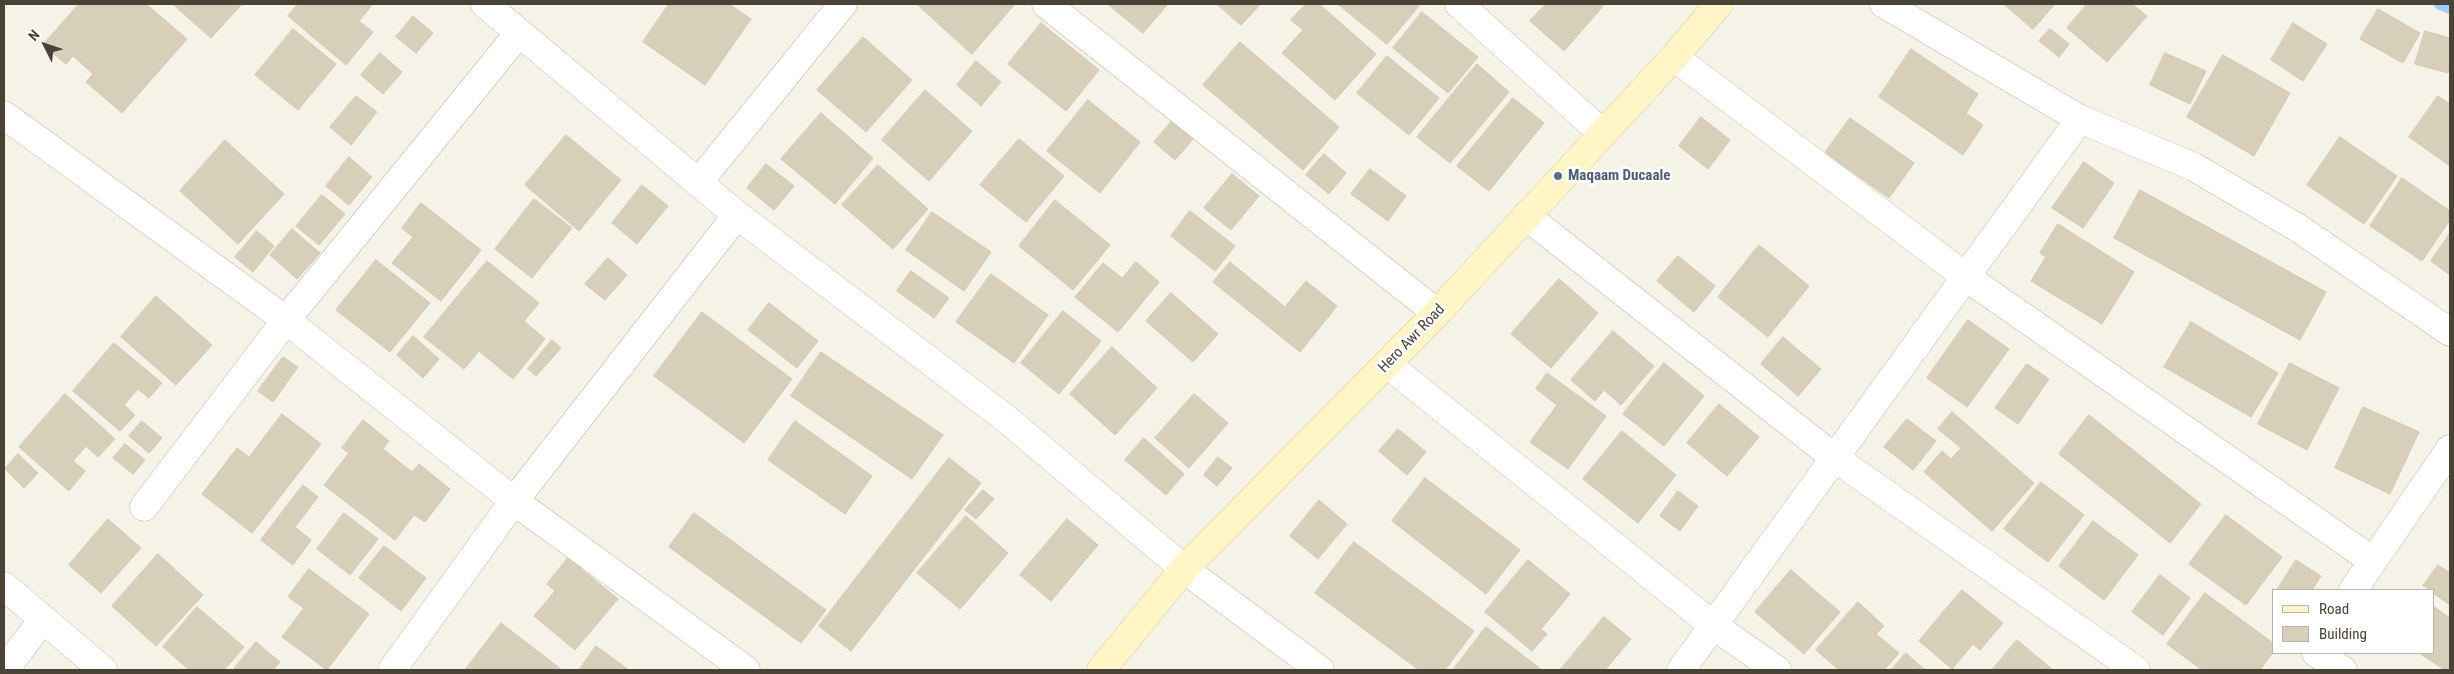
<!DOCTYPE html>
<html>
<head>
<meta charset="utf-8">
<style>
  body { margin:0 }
  #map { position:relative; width:2454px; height:674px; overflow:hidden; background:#f5f2e7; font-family:"Roboto Condensed",sans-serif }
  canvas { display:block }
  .frame { position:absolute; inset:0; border:5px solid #494335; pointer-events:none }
  .legend { position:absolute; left:2272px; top:589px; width:162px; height:65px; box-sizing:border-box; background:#fff; border:1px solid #b6b4ae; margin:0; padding:6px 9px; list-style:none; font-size:15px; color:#494335 }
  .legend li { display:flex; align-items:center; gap:10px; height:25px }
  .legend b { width:25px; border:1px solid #b6b4ae }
  .north { position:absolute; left:20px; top:20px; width:50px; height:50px; -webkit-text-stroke:4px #fff; paint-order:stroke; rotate:311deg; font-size:14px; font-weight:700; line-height:20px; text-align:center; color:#494335 }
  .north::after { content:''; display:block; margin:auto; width:18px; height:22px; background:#494335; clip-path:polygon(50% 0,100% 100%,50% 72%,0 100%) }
</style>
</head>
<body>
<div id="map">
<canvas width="2454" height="674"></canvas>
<div class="frame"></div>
<ul class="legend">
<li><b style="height:6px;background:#fff5c7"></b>Road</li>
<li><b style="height:14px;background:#d8cfbb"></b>Building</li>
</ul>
<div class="north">N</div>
</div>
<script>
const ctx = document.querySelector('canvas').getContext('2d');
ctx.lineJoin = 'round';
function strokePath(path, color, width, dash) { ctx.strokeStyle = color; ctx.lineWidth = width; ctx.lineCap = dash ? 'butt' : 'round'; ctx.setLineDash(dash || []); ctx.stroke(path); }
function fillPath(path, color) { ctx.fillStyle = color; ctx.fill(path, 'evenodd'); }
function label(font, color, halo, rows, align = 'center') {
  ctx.font = font + ' "Roboto Condensed",sans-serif'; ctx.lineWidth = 5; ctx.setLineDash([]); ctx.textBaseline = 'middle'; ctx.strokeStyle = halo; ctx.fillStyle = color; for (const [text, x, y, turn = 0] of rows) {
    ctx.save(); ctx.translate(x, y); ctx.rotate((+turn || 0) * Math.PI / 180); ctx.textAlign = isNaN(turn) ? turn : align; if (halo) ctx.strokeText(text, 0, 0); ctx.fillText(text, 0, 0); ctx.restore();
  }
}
strokePath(new Path2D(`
  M2440 4 2450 8`), '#9ecdf7', 12);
const building = new Path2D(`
  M79 4H146L187 39 122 113 86 82 93 74 73 56 66 64 43 45Z
  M173 4H242L211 38Z
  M298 4H373L359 21 373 32 346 65 288 16Z
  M669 4H729L751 19 705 85 643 42Z
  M917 4H1015L972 54Z
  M1108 4H1168L1143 33Z
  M1217 4H1261L1241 25Z
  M1306 4H1319L1376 54 1335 100 1282 53 1303 30 1291 20Z
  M1338 4H1416L1419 6 1387 44Z
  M1546 4H1605L1564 51 1530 21Z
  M2004 4H2055L2033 29Z
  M2087 4H2132L2147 16 2107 62 2067 28Z
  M2378 9 2420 33 2403 63 2360 39Z
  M1422 12 1478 57 1448 93 1393 48Z
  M413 16 433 33 416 53 396 37Z
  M1041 23 1099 70 1066 111 1008 64Z
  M2293 23 2327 44 2303 81 2271 60Z
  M293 29 336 64 298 110 255 75Z
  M2050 29 2069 44 2059 57 2039 41Z
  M2425 31 2450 38V65L2448 73 2415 64Z
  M863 37 912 80 866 132 817 90Z
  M1240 42 1339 127 1303 170 1203 85Z
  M1911 49 1978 94 1966 113 1983 125 1963 155 1879 97Z
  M380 53 402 72 383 94 361 75Z
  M2165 53 2206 71 2190 104 2150 85Z
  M2223 55 2290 93 2254 156 2187 117Z
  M1387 56 1439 98 1409 135 1357 93Z
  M976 61 1001 82 981 106 957 85Z
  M1477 64 1509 92 1450 163 1417 137Z
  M925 90 972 131 929 181 882 140Z
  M356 96 377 112 351 145 330 127Z
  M2438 96 2450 104V166L2409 137Z
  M1513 98 1544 123 1489 191 1457 166Z
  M1088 100 1140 142 1100 193 1047 151Z
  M821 113 873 158 835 204 781 159Z
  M1701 117 1730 140 1708 169 1679 146Z
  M1850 118 1914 163 1889 198 1825 153Z
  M1173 120 1194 138 1175 160 1154 142Z
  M566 135 621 180 579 231 525 185Z
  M2340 137 2397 176 2364 224 2307 185Z
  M1019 139 1064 176 1026 222 980 185Z
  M225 140 284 194 238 244 180 191Z
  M1324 154 1346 173 1329 194 1306 175Z
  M349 157 372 177 349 205 326 186Z
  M2084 162 2114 183 2083 228 2052 208Z
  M766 164 794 186 774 210 747 188Z
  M878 165 928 209 893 249 842 205Z
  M1370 169 1406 196 1388 221 1351 194Z
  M1232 174 1259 196 1231 230 1204 208Z
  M2402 178 2450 211V220L2422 261 2370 226Z
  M642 185 668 206 637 244 612 223Z
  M2140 190 2326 292 2300 340 2114 238Z
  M322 195 345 214 319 245 296 226Z
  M534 199 572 228 532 278 495 249Z
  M1055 200 1110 245 1073 290 1019 246Z
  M421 203 481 250 441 301 392 263 413 237 402 228Z
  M1190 211 1235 246 1215 271 1171 236Z
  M932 212 991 252 964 291 906 250Z
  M2058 224 2134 272 2102 324 2031 281 2046 257 2040 253Z
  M292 229 320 253 297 279 270 255Z
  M257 231 274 246 253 272 235 257Z
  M2450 233V275L2431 261Z
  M1759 245 1809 286 1768 337 1718 297Z
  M1678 256 1715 286 1694 312 1657 281Z
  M608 258 627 275 605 300 585 284Z
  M376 260 430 303 390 352 336 310Z
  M487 261 539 303 524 321 545 339 513 379 479 351 464 369 424 337Z
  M1136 262 1159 282 1118 332 1075 297 1103 263 1122 278Z
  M1230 262 1285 307 1306 281 1337 306 1300 352 1213 282Z
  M911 271 949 298 934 318 897 291Z
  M991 274 1048 315 1014 363 956 322Z
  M1559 279 1598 313 1551 368 1511 334Z
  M1171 293 1218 334 1193 362 1146 321Z
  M156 296 212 345 176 385 121 337Z
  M769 303 818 341 797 368 748 330Z
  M1063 311 1101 341 1059 394 1021 363Z
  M702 312 792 379 744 443 654 376Z
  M1968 320 2009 349 1967 407 1927 378Z
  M2191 322 2278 373 2251 417 2164 367Z
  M1613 331 1654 366 1621 405 1604 390 1595 401 1571 380Z
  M413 336 439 359 423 378 397 355Z
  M1783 337 1821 369 1798 396 1761 364Z
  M552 340 561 348 536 376 528 369Z
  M114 343 162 383 149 398 138 389 124 405 135 415 120 431 73 391Z
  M1112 347 1157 388 1115 435 1070 394Z
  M821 352 943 435 912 479 791 396Z
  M283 357 298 367 273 402 258 391Z
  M1664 363 1704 396 1664 446 1623 414Z
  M2290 363 2339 388 2307 450 2258 424Z
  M2027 364 2049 379 2018 424 1995 408Z
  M1547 373 1606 416 1568 469 1530 442 1557 405 1536 389Z
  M65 394 115 439 98 457 86 446 73 461 85 471 69 491 19 447Z
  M1194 394 1228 423 1189 468 1155 438Z
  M1719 404 1759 437 1727 476 1687 443Z
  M2363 407 2419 432 2390 494 2335 468Z
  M1952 412 2034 483 1992 531 1924 472 1942 451 1951 459 1961 448 1938 429Z
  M282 414 321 444 252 533 202 494 237 448 249 457Z
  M2089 415 2201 504 2170 543 2059 454Z
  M1907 419 1936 441 1913 470 1884 447Z
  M363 420 389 441 383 449 412 472 419 464 450 489 425 522 414 515 395 540 324 485 349 453 342 448Z
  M142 421 162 438 149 453 129 436Z
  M795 421 872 476 845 514 768 460Z
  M1398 429 1426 452 1407 475 1379 451Z
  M1622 431 1676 475 1638 523 1583 479Z
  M1144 438 1184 474 1166 495 1125 460Z
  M125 444 145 460 133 474 113 458Z
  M18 454 38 473 24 488 5 469Z
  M1218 457 1232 468 1217 486 1204 475Z
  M949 458 981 483 851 651 819 626Z
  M1425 478 1520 550 1486 594 1392 521Z
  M2041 482 2084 515 2048 562 2004 529Z
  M303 485 318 497 295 527 311 540 293 565 261 540Z
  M983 490 994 499 976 519 965 510Z
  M1678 491 1698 506 1680 531 1660 516Z
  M1319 500 1347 524 1318 559 1290 536Z
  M344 513 378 539 350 575 317 549Z
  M694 513 826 610 801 643 669 547Z
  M2226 515 2282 557 2246 605 2189 564Z
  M966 516 1008 553 960 609 917 573Z
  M108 519 141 548 101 593 69 565Z
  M1067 519 1098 545 1051 601 1020 575Z
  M2093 521 2138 555 2104 600 2059 566Z
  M1354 542 1474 631 1445 670H1419L1315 593Z
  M384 546 426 578 401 611 359 578Z
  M158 554 203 595 156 646 112 606Z
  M568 558 618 599 575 650 534 616 555 591 547 584Z
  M1528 560 1570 594 1541 629 1547 634 1532 651 1485 612Z
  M2296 560 2321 576 2312 590H2277Z
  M2438 565 2450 573V605L2433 593V590L2423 586Z
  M309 569 369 614 327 670 282 637 304 608 288 597Z
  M1791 570 1840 612 1804 654 1755 612Z
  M2160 575 2190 598 2163 635 2132 612Z
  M1962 590 2003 623 1980 650 1973 644 1952 669 1919 641Z
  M2205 593 2273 643V652L2260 670H2202L2167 644Z
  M1858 602 1884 626 1876 634 1899 653 1884 670H1839L1816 650Z
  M2433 606 2450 618V670H2445L2419 653H2433Z
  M197 607 244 647 224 670H189L163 647Z
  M1604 617 1631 639 1605 670H1563L1561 669Z
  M501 623 562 670H465Z
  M1486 627 1542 670H1453Z
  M2017 640 2053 670H1992Z
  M256 642 280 662 273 670H233Z
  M596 646 629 670H579Z
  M1906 653 1925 670H1891Z`);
fillPath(building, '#d8cfbb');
strokePath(building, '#d3c7ae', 1);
const street = new Path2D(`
  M485 4 737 215 1004 417 1184 569 1320 670
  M1046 4 1437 313
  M1459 4 1602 133
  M1884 4 2080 119 2194 167 2298 228 2450 332
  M1674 57 1966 277 2373 561
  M4 115 286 320 514 501 746 670
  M698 183 843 4
  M1526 216 1835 458 2136 670
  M1387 364 1714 626 1777 670
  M144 507 286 320 519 33
  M4 586 103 670
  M2353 590 2450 449
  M2316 653 2343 670
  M5 670 43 619
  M392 670 514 501 737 215
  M1681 670 2080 119`);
const secondary = new Path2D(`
  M1101 670 1184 569 1437 313 1674 57 1719 4`);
strokePath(street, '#c2bba9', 29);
strokePath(secondary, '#d9cb93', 29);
strokePath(street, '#fff', 28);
strokePath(secondary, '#fff5c7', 28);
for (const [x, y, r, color] of [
  [1558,176,5,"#5c6f8a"]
]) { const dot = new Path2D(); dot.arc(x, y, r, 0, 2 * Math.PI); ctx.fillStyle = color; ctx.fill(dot); strokePath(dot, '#fff', 2); }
label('bold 15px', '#4e5e75', '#fff', [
  ["Maqaam Ducaale",1568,176]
], 'left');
label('15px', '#494335', '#fff', [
  ["Hero Awr Road",1412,339,-46]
]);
</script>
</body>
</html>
